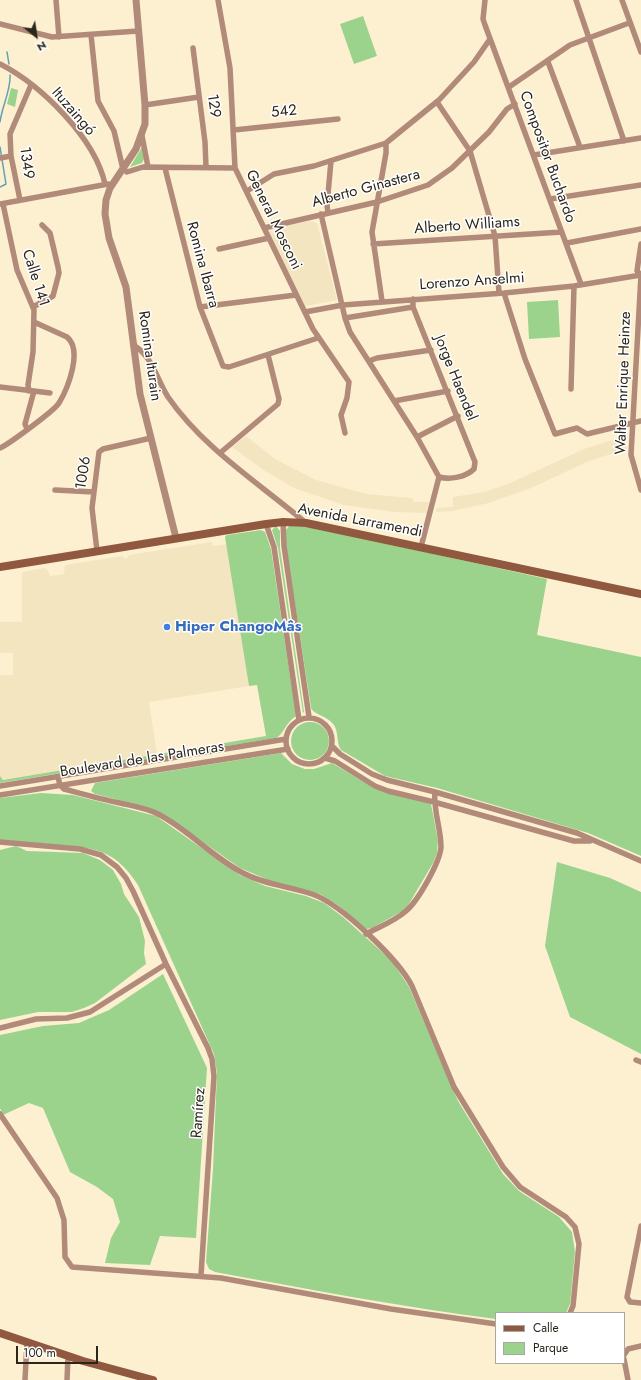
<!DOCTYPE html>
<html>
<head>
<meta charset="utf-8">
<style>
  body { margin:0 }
  #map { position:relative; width:641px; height:1380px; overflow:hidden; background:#fcf0d1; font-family:Jost,sans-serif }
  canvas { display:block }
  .legend { position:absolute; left:495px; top:1312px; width:130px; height:52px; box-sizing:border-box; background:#fff; border:1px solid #aaa8a4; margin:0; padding:5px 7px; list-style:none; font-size:12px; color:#2b261b }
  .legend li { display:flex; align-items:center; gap:8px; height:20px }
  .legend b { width:20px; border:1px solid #aaa8a4 }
  .north { position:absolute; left:16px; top:16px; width:40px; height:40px; -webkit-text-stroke:3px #fff; paint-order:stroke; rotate:150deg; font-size:11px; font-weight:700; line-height:16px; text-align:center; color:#2b261b }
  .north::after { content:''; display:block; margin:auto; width:14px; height:18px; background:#2b261b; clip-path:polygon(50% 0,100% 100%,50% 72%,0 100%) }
  .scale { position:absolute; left:16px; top:1346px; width:82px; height:18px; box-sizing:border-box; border:2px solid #2b261b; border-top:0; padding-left:5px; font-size:12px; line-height:14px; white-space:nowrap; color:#2b261b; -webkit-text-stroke:3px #fff; paint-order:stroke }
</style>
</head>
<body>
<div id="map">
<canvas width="641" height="1380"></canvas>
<ul class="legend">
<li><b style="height:5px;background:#915840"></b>Calle</li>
<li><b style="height:11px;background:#9bd38c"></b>Parque</li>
</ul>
<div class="north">N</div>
<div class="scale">100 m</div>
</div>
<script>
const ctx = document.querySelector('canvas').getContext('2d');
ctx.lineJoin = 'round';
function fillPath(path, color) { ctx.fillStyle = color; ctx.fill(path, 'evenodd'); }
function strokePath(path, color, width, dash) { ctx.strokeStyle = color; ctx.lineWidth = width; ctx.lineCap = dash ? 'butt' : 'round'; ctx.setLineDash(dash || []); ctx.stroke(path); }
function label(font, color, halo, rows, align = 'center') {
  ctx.font = font + ' Jost,sans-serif'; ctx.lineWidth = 3; ctx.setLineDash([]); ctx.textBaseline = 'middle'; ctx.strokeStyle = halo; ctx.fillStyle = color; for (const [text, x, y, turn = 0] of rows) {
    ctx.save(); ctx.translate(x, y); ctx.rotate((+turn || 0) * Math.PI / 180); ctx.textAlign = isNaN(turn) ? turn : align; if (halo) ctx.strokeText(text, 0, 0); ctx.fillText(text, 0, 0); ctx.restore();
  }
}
fillPath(new Path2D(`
  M310 221 317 223 337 300 305 306 268 232 275 228Z
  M627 435V449L589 461 531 488 489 503 452 511 436 512 437 508 453 507V497L484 492 508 484 584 449Z
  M246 436 275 459 316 480 366 494 412 498 414 502H429L427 513 394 512 344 505 294 488 265 471 232 447Z
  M212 542 213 546 228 544 249 686 149 702 157 754 3 780 0 776V675H13V653H0V622H22V572L45 568 48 571 50 576 64 574 65 565 122 556 126 559 129 555Z`), '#f3e5bf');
fillPath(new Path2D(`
  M363 16 377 56 354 64 340 24Z
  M11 88 18 90 15 107 7 104Z
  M142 147 144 159 142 163 130 167Z
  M558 300 560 337 529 339 527 302Z
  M276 526 280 531V548L303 705 304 712 303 713 278 548 272 530Z
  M289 526 312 527 547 579 537 635 641 657V856L588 833 437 788 385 776 341 750C336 743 339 733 334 725 328 716 314 715 311 708L286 545V530Z
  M261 530 265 532 271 549 296 716C286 722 284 734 276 738L0 783V776L3 780 266 736 257 685 249 686 225 537 227 535Z
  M291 741a19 19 0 1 1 38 0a19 19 0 1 1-38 0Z
  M281 753 292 764 305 769H314L332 763 374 788 431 804 438 840 437 853 433 863 406 909 372 928 366 929 338 905 320 894 271 881 240 868 173 821 139 805 95 794 91 791 95 783Z
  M41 793 73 795 156 816 240 875 265 886 306 896 324 903 343 917 392 961 409 987 458 1101 503 1174 519 1191 559 1217 572 1232 575 1252 570 1304 566 1313H496V1319C401 1307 308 1289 215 1272L209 1269 206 1262 213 1169 217 1073 214 1054 138 885C115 850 97 848 58 845 39 843 19 841 0 840V798Z
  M16 846 27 851 83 853 100 860 113 870 121 884 124 894 139 917 145 941 144 953 146 964 95 1003 84 1008 72 1012H38L0 1020V850Z
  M557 862 610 878 641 892V1054L570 1017 545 946Z
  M163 974 207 1068 196 1238 160 1236 150 1265 105 1263 111 1238 120 1222 113 1199 97 1187 70 1172 43 1108 29 1103 3 1115 0 1108V1035L43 1026 79 1023 109 1010Z`), '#9bd38c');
strokePath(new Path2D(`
  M7 52 9 64
  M0 122C2 106 11 90 10 75
  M0 147 6 184 0 187`), '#62a1b4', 1.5);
strokePath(new Path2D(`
  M56 0 59 37
  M218 0 230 68 235 168 313 329 349 382 347 398 341 415 345 433
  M485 0 483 19 485 25 581 284
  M576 0 624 141
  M622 0 641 52
  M0 24 52 37 138 31
  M91 35 98 101 114 131 123 169 127 172 143 167 235 168
  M193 48 205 142 206 167
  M548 62 580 147
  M0 64C41 85 95 138 105 184
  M509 87 570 45 629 23
  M437 102 470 151 495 236 499 293
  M145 105 199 97
  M234 130 338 119
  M142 136 148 167
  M534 155 641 138
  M0 158 11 156
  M165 168 200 307 223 366 229 367 318 338
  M247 191 274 174 314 166 386 143 439 100 474 62 490 39
  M550 199 641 185
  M20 200 11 156 10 134 31 85
  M0 204 108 184
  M3 204 17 270 34 310 33 352 28 385 29 391
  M328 213 327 205 331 161
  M321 214 345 318 350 332 417 437 439 477C450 480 466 477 474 469L475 462 413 307V299
  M264 228 377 202 428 185 452 168 489 132 507 109 515 104
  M567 243 641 229
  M373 244 562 232
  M219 249 269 238
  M641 275 631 455 641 490
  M641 275 637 271 641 244
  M504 293 525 359 555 434 577 428 587 434 641 421
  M382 301 372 232 386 153V143
  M33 307 53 296 59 273 58 267 50 233 42 225
  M200 307 296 295
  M305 312 343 305 504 293 574 286 641 275
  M345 318 413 307
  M133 345C152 355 157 380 168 397 204 449 259 483 306 523
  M369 361 377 358 431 350
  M0 387 34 391 25 424 27 429
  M571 389 574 286
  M34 391 50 393
  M394 401 448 391
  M417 437 458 416
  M0 448C9 444 54 411 59 403 68 388 83 350 67 337L34 322
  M220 453 278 404 279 399 268 355
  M55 490 94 492
  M283 522 284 546 309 717
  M266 524 274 547 299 720
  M421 547 439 477
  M97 551 92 508 99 452 103 449 151 438
  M286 741a23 23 0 1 1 46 0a23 23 0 1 1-46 0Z
  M332 746 340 754 372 774 387 780 435 792 577 833 641 861
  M325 758 335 761 375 786 388 791 434 802 574 841H590
  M58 777 60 785 64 789C83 794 101 799 120 803 133 806 146 808 158 814 189 830 212 857 243 873 265 885 289 886 312 894 341 904 398 959 412 986L454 1087 503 1167 520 1187 566 1217 575 1227 579 1244 573 1306 570 1313
  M0 786 286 739
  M0 795 288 749
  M0 842 80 849 101 855 117 867 126 878 133 891 166 964 208 1048 212 1059 214 1076 201 1275
  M366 934C379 927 395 921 406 911 418 901 440 862 441 847 441 828 433 810 435 792
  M0 1028 36 1019 67 1018 90 1012 166 964
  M636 1060 641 1062
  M0 1114 57 1198 64 1220 65 1257 72 1267 221 1278 391 1309 496 1324
  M641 1226 627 1297 630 1302 641 1303
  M624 1355 628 1349 641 1346
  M624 1359 628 1380
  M25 1380 27 1342
  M67 1380 68 1356`), '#b28a79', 5.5);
strokePath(new Path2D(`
  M136 0 145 105V124L136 149 110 188 106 200 105 214 109 238 126 287 140 394 176 538`), '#b28a79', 7);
strokePath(new Path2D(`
  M0 567 266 524 283 522 306 523 641 594
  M0 1333 83 1361 153 1380`), '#915840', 8);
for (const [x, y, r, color] of [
  [167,627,4,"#3f7fe0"]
]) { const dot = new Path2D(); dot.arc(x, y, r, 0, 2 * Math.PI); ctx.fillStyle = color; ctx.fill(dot); strokePath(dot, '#fff', 1.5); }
label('15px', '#2b261b', '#fff', [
  ["129",213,106,82],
  ["Ituzaingó",73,112,49],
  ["542",284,112,-6],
  ["Compositor Buchardo",547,157,70],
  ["1349",26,163,82],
  ["Alberto Ginastera",366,189,-15],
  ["General Mosconi",273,220,64],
  ["Alberto Williams",467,226,-4],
  ["Romina Ibarra",202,265,75],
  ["Calle 141",35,278,72],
  ["Lorenzo Anselmi",472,282,-4],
  ["Romina Iturain",149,356,82],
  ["Jorge Haendel",455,378,68],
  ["Walter Enrique Heinze",624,383,-88],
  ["1006",84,473,-81],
  ["Avenida Larramendi",360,521,11],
  ["Boulevard de las Palmeras",142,760,-9],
  ["Ramírez",199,1113,-86]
]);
label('bold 15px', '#366cbe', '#fff', [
  ["Hiper ChangoMâs",175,627]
], 'left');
</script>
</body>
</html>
